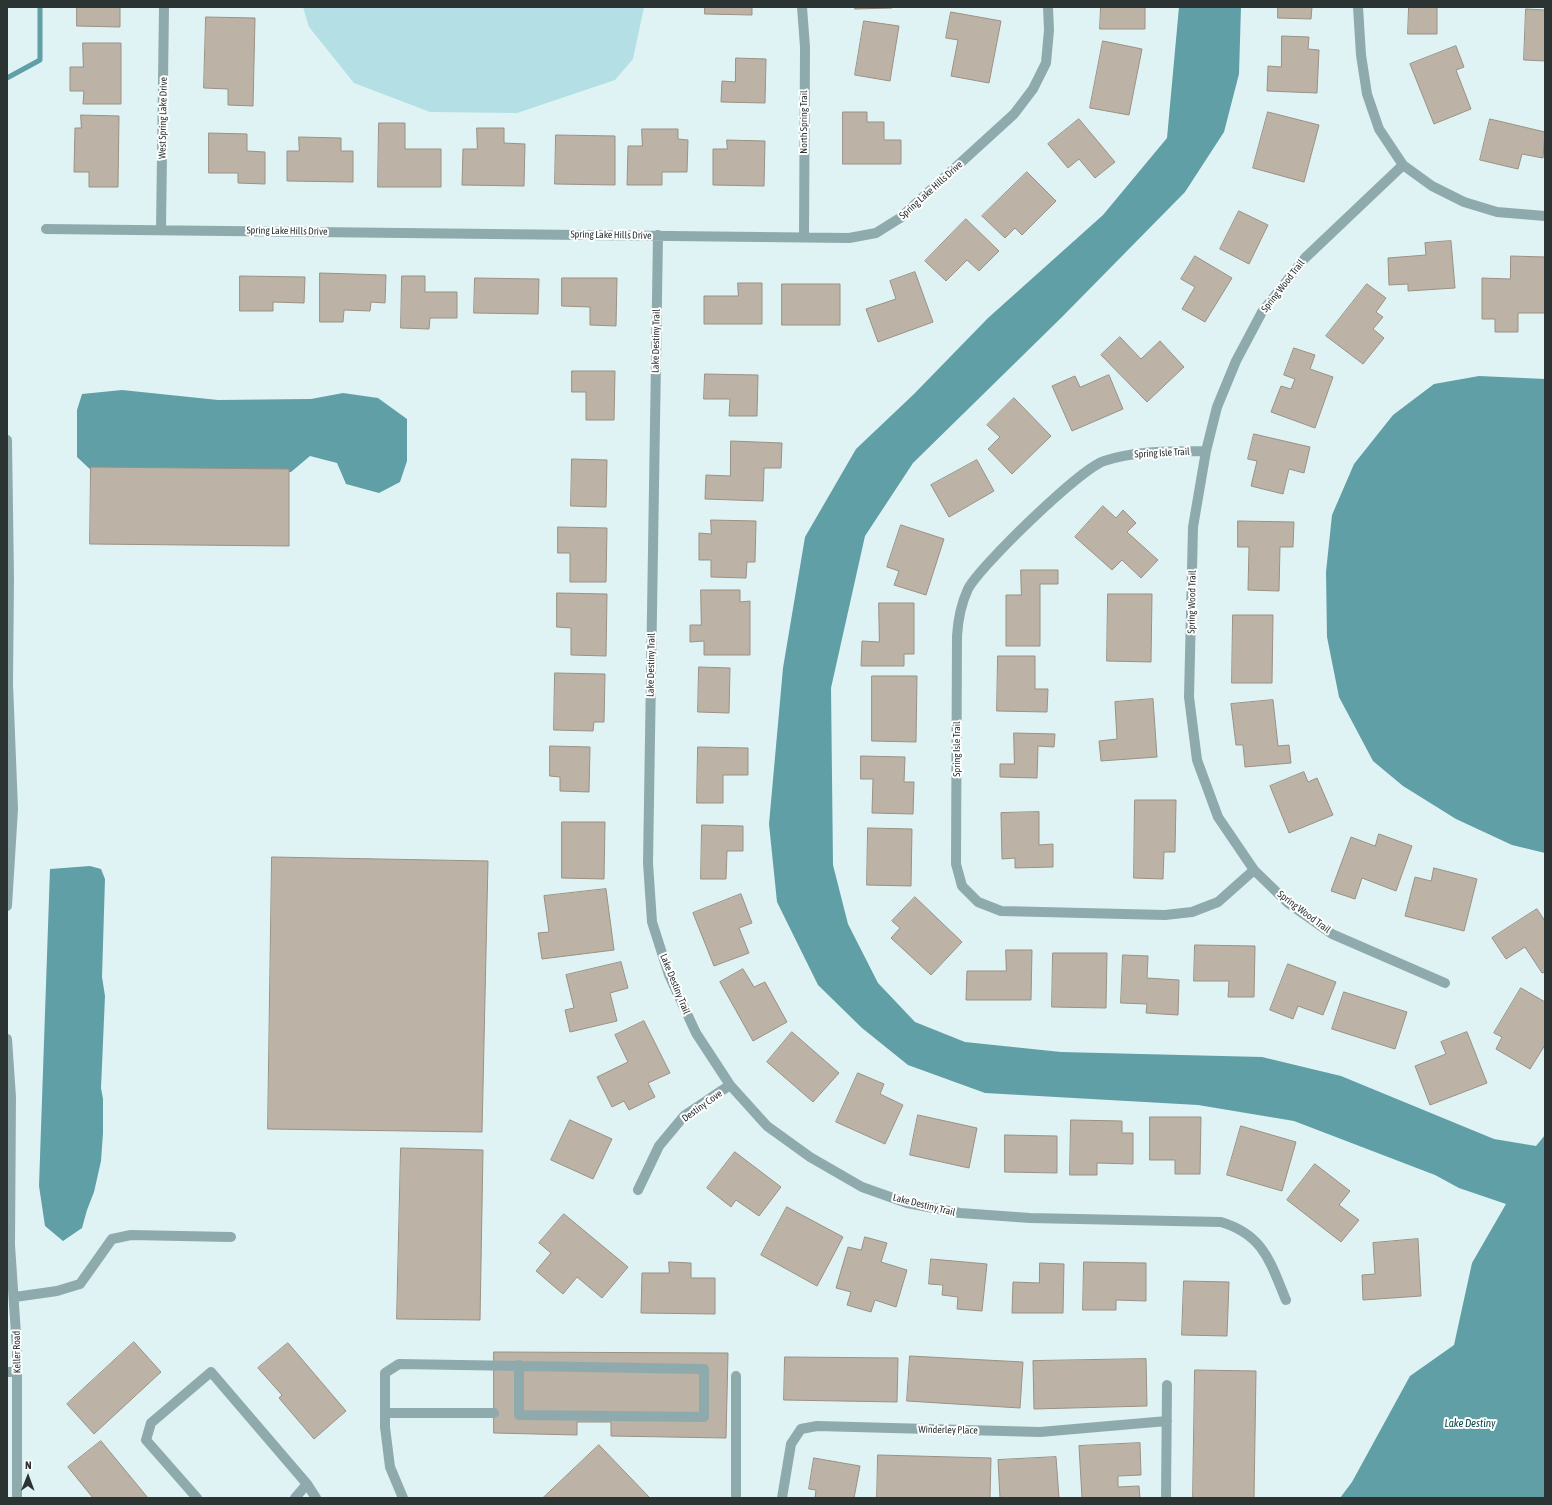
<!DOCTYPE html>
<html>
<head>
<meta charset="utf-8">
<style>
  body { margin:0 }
  #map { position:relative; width:1552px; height:1505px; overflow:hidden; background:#dff3f5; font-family:"Asap Condensed",sans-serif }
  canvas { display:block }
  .frame { position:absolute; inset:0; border:8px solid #2b3333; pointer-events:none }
  .north { position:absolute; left:8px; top:1457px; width:40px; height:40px; -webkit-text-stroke:3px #fff; paint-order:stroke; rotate:1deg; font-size:11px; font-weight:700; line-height:16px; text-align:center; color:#2b3333 }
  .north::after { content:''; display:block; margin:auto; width:14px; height:18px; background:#2b3333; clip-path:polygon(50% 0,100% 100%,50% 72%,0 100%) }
</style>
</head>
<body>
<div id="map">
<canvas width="1552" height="1505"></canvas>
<div class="frame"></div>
<div class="north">N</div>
</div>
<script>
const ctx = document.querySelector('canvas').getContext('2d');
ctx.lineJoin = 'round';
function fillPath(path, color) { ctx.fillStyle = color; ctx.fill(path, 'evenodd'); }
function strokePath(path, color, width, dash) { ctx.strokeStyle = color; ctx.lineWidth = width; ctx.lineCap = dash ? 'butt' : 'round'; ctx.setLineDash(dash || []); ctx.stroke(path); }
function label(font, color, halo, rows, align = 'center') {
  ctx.font = font + ' "Asap Condensed",sans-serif'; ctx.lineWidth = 4; ctx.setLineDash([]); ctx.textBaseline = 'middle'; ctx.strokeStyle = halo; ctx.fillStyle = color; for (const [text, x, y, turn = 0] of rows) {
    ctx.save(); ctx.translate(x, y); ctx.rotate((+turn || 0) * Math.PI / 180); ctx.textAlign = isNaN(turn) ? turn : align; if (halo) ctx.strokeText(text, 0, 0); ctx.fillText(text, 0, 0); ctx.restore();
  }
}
fillPath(new Path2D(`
  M303 7H644L633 59 615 80 517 113 430 112 354 83 309 27Z`), '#b4dfe4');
fillPath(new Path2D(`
  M1179 7H1241L1239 74 1224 132 1185 192 1062 317 913 463 865 536 831 688 833 865 848 924 878 983 915 1022 965 1042 1061 1052 1262 1057 1341 1076 1494 1139 1536 1146 1545 1135V1498H1340L1352 1482 1410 1376 1454 1345 1472 1263 1506 1204 1459 1188 1435 1175 1294 1121 1198 1105 985 1093 908 1065 862 1028 818 985 777 902 769 824 783 668 805 537 856 449 914 394 988 318 1103 215 1167 138Z
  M1479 376 1545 379V853L1512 845 1456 819 1403 786 1373 761 1339 697 1327 637 1326 572 1332 515 1354 464 1393 415 1434 384Z
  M122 390 218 400 311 399 343 393 378 398 407 419V461L400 482 379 493 346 484 337 463 310 456 291 472H93L77 457V410L82 394Z
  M90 866 101 869 105 879 102 977 105 996 101 1088 103 1099V1133L101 1161 94 1192 87 1210 82 1228 63 1241 45 1226 39 1186 50 869Z`), '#609fa6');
strokePath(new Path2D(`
  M7 78 40 60V7`), '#609fa6', 5);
const building = new Path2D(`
  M77 7H120V27L77 26Z
  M705 7H752V15L705 14Z
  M855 7H892V8L855 9Z
  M1101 7H1145V29H1100Z
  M1278 7H1312L1311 19 1278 18Z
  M1409 7H1437V34H1408Z
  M1526 9 1545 10V61L1524 60Z
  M951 12 1001 21 989 83 951 76 958 40 946 38Z
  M206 17 255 18 253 106 228 105V89L204 88Z
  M864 21 899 26 890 81 855 75Z
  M1282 36 1309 37 1308 49 1319 50 1317 93 1267 91 1268 66 1281 67Z
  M1103 41 1142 49 1129 115 1090 108Z
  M83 43H121V104H83L84 91H70V67H83Z
  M1456 46 1464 67 1456 70 1471 109 1434 124 1410 64Z
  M736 58 766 59 765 103 721 102 722 81 735 82Z
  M843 112H867V122H884V140H901V164H843Z
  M1268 112 1319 125 1304 182 1253 168Z
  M81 115 119 116 118 187H89V172H74L75 128H81Z
  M1079 119 1115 162 1095 178 1079 159 1068 168 1048 144Z
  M1490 119 1545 132 1543 158 1522 154 1518 169 1480 160Z
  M379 123H405V149H441V187H378Z
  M477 128H504V143L525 144 524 186 462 185 463 149H477Z
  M642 129H678V139L688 140 687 172H662V185H627L628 146H642Z
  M209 133 247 134V151L265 152V184L238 183V173H209Z
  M556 135 615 136V185L555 184Z
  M299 137 341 138V151H353V182L287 181V151H299Z
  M727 140 765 141 764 186 713 185V149H727Z
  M1027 172 1056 201 1022 235 1015 228 1005 238 982 216Z
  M1239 211 1268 225 1249 264 1220 249Z
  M966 219 999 251 979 271 967 260 946 281 925 261Z
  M1451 241 1455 288 1408 291V284L1389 285 1388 258 1426 255 1425 243Z
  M1195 256 1232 278 1205 322 1182 309 1195 287 1181 279Z
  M1511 256 1545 257V313H1518V332H1495V319H1482V278L1510 279Z
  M915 272 933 322 878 342 866 309 896 299 890 281Z
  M320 273 386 275 385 303 371 302 370 311 344 310 343 322H320Z
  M240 276 305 277 304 303 273 302V311H240Z
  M402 276H425V292H457V318H430L429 329 401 328Z
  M475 278 539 279 538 314 474 313Z
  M562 278H617L616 326 590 325V307L562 306Z
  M738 283H762V324H704V296H738Z
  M782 284H840V325H782Z
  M1367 284 1386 298 1376 312 1383 317 1373 329 1384 338 1363 364 1326 336Z
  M1120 337 1141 359 1160 341 1184 367 1147 402 1101 355Z
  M1294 348 1315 355 1310 369 1333 377 1315 428 1271 412 1281 386 1291 389 1295 379 1284 375Z
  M572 371H615L614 420H586V392H572Z
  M705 374 758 375 757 416H729L730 399H704Z
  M1109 375 1123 409 1072 431 1052 386 1075 376 1080 387Z
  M1014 398 1051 436 1012 474 988 449 1000 437 987 425Z
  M1254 434 1310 447 1304 473 1289 469 1283 494 1251 486 1257 461 1248 459Z
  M731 441 782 443 781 468H764L763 501 705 499 706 475 730 476Z
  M572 459 607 460 606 507 571 506Z
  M977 460 994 491 949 517 931 485Z
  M91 467 289 469V546L90 544Z
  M1103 506 1116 518 1123 510 1136 523 1127 532 1158 560 1141 578 1122 560 1112 570 1075 537Z
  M711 520 756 521 755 562H747L746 578 711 577V560H699V533L711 534Z
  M1238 521 1294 522 1293 547H1280L1279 591 1248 590 1249 547H1238Z
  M901 525 944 539 926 595 894 585 899 571 887 567Z
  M558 527 607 528 606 582H570V553H558Z
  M1021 570H1058V584H1040V646H1006V595H1021Z
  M701 590H740V602L750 601V655H704V641L690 642V625H701Z
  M557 593 607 594 606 656 571 655V628L557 627Z
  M1108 594H1152L1151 662 1107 661Z
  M879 603H914V654H904V666H861L862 641 879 642Z
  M1233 615H1273L1272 683H1232Z
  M998 656H1035V689H1048L1047 712 997 711Z
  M699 667 730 668 729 713 698 712Z
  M555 673 605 674 604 722H594L593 731 554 730Z
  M872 676H917L916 742 872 741Z
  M1153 699 1157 757 1101 761 1099 741 1117 739 1115 702Z
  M1273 700 1278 746 1289 745 1291 763 1245 767 1243 745H1236L1231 704Z
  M1014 733 1055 734 1054 747 1038 746 1037 778 1000 777V764H1014Z
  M550 746 590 747 589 792 560 791V777L550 776Z
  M698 747 748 748V775H723V803H697Z
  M861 756 905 757 904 782H914L913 814 872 813 873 779H861Z
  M1304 772 1308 782 1317 778 1333 815 1289 833 1270 786Z
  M1135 800H1176L1175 852H1164L1163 879 1134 878Z
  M1039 812V845L1053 844V867L1015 868V858L1002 859 1001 813Z
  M562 822H605L604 879 562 878Z
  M702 825 743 826V851H727L726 879H701Z
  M868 828 912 829 911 886 867 885Z
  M1379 834 1412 846 1396 891 1362 878 1355 899 1331 891 1351 837 1375 846Z
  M272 857 488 861 482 1132 268 1129Z
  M1434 868 1477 879 1464 931 1405 916 1415 877 1431 881Z
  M606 889 614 950 542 959 538 933 549 932 544 896Z
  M741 894 752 923 739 928 749 953 714 966 693 913Z
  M915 897 962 942 931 975 891 938 900 928 892 921Z
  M1537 909 1545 921V972L1542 973 1525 947 1506 959 1492 938Z
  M1195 945 1255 946 1254 997H1228L1229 981H1194Z
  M1006 950H1032L1031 1000H966L967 971H1006Z
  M1053 953H1107L1106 1008 1052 1007Z
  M1123 955 1148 956 1147 978 1179 980 1178 1015 1146 1013 1147 1004 1121 1003Z
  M621 962 628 988 610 993 617 1021 570 1032 565 1010 574 1008 566 975Z
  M1288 964 1336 982 1323 1015 1298 1006 1293 1019 1270 1010Z
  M743 969 754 987 765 982 787 1022 753 1041 720 982Z
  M1521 988 1545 1002V1045L1530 1069 1496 1049 1502 1037 1494 1033Z
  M1344 992 1407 1012 1395 1049 1332 1029Z
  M644 1021 670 1073 648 1083 655 1097 629 1110 624 1101 612 1107 597 1077 628 1062 615 1035Z
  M792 1032 839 1073 813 1102 767 1062Z
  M1467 1032 1487 1083 1430 1105 1415 1066 1446 1054 1441 1042Z
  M858 1073 884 1084 880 1094 903 1105 885 1144 836 1122Z
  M918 1115 977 1128 969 1168 910 1155Z
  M1150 1117H1201L1200 1174H1175V1160H1150Z
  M570 1120 612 1139 593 1179 551 1160Z
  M1071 1120 1122 1121V1133H1133V1164L1097 1163V1175H1070Z
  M1241 1126 1296 1142 1282 1191 1227 1175Z
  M1005 1135 1057 1136V1173L1005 1172Z
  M401 1148 483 1150 480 1320 397 1319Z
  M735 1152 781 1187 759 1216 736 1200 731 1207 707 1188Z
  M1315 1164 1350 1191 1339 1205 1359 1220 1341 1242 1287 1200Z
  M787 1207 843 1237 817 1286 761 1255Z
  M564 1214 628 1267 602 1298 577 1277 563 1294 536 1271 551 1253 539 1243Z
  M865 1237 887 1243 881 1262 907 1270 896 1307 875 1300 871 1312 847 1305 851 1292 836 1288 848 1247 861 1250Z
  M1418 1239 1421 1296 1363 1300 1362 1275 1375 1274 1373 1243Z
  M931 1259 987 1264 982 1311 957 1309 958 1297 942 1295 943 1285 929 1284Z
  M669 1262 691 1263V1278H715V1314L641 1313 642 1273H669Z
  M1084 1262 1146 1263V1301L1116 1300V1310H1083Z
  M1040 1263 1064 1264 1063 1313H1012L1013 1282 1039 1283Z
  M1184 1281 1229 1282 1227 1336 1182 1335Z
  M134 1342 161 1372 94 1434 67 1404Z
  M288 1343 346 1411 314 1439 279 1398 282 1395 258 1368Z
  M494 1352 728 1353 726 1438 611 1436V1422H577V1435L494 1433Z
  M910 1356 1023 1362 1020 1408 907 1401Z
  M785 1357 898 1358 897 1402 784 1400Z
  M1146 1359 1147 1406 1034 1409 1033 1361Z
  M1195 1370 1256 1371 1254 1498H1193Z
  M101 1441 148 1498H93L68 1467Z
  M1140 1443 1141 1475 1118 1476V1487L1139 1486 1140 1498H1082L1079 1446Z
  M599 1445 650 1498H543Z
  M878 1455 991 1458 990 1498H877Z
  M1056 1457 1059 1498H1000L998 1460Z
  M814 1458 860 1466 854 1498H815L816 1490 809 1489Z`);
fillPath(building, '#bcb2a5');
strokePath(building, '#9a9184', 1);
strokePath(new Path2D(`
  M802 7 805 47 804 237
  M1358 7 1361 55 1367 94 1379 129 1403 165 1432 186 1464 202 1497 212 1545 216
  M1403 165 1305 258 1262 312 1236 361 1217 407 1206 451 1193 527 1189 697 1197 760 1218 817 1254 870 1288 903 1332 934 1445 983
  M46 229 849 238 876 233 900 218 1014 114 1033 89 1046 63 1049 30 1048 7
  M161 229 164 7
  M658 235 648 863 652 922 669 975 696 1033 730 1085 767 1126 810 1157 862 1187 907 1203 960 1213 1030 1218 1221 1222C1264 1235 1270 1262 1286 1300
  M7 440 9 579 8 684 13 809 7 906
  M1206 451C1172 452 1136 450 1104 461 1080 469 980 566 968 589 961 604 958 620 957 636L956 864 962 886 978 902 1001 911 1165 915 1192 912 1218 902 1254 870
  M7 1039 11 1097 10 1245 17 1349V1498
  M638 1190 659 1146 684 1116 730 1085
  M15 1297 57 1291 80 1284 112 1239 131 1235 231 1237
  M7 1372H17
  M736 1376V1498
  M385 1413H494
  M197 1498 146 1440 151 1423 211 1372 307 1484 316 1498
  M295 1498 307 1484
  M403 1498 390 1467 385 1427V1373L399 1364 704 1369V1417L519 1415V1365
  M782 1498 791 1444 801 1429 817 1426 1040 1432 1167 1421
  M1166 1498 1167 1385`), '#8faaad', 10);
label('10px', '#2b3333', '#fff', [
  ["West Spring Lake Drive",163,118,-89],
  ["North Spring Trail",804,122,-90],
  ["Spring Lake Hills Drive",931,190,-42],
  ["Spring Lake Hills Drive",287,231,1],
  ["Spring Lake Hills Drive",611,235,1],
  ["Spring Wood Trail",1283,286,-52],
  ["Lake Destiny Trail",656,341,-89],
  ["Spring Isle Trail",1162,453,-3],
  ["Spring Wood Trail",1192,602,-89],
  ["Lake Destiny Trail",651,665,-89],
  ["Spring Isle Trail",957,749,-90],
  ["Spring Wood Trail",1304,912,37],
  ["Lake Destiny Trail",675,984,68],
  ["Destiny Cove",702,1106,-36],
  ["Lake Destiny Trail",924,1205,14],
  ["Keller Road",17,1352,-91],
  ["Winderley Place",948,1430,1]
]);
label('italic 11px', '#09454b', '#fff', [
  ["Lake Destiny",1470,1424]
]);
</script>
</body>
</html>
